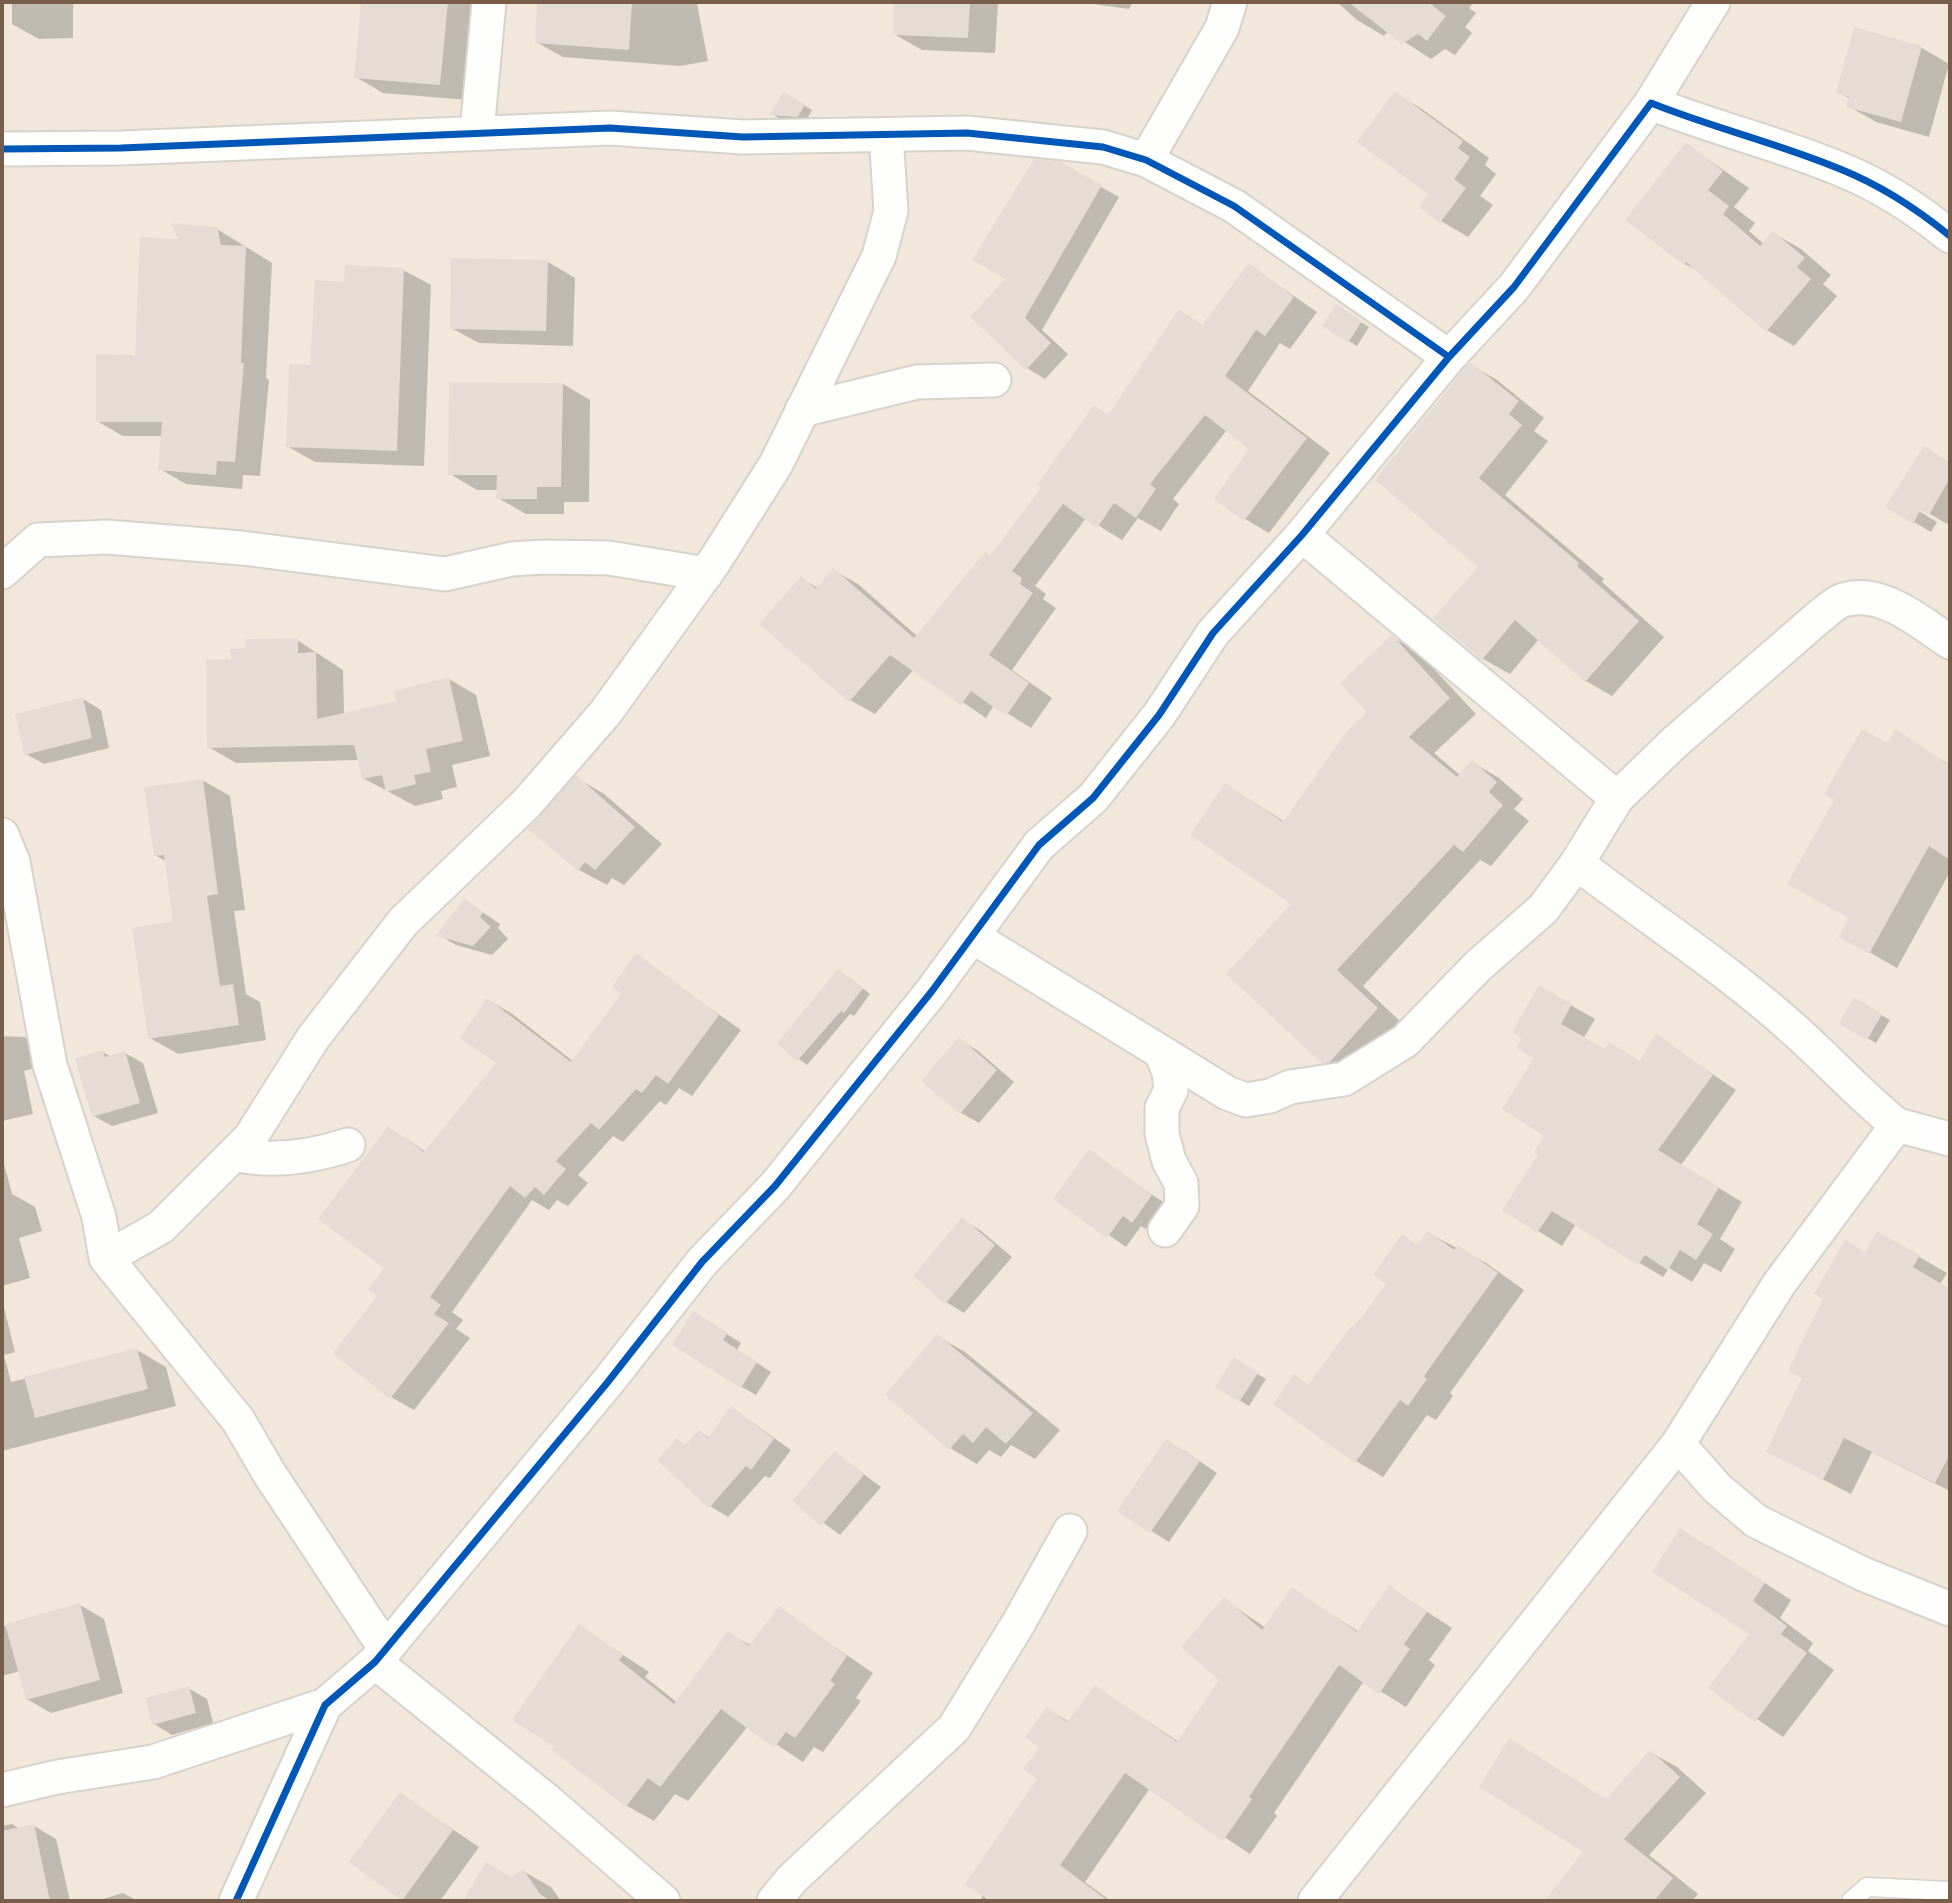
<!DOCTYPE html>
<html>
<head>
<meta charset="utf-8">
<style>
  body { margin:0 }
  #map { position:relative; width:1952px; height:1903px; overflow:hidden; background:#f8f5ee; font-family:Commissioner,sans-serif }
  canvas { display:block }
  .frame { position:absolute; inset:0; border:4px solid #795d4b; pointer-events:none }
</style>
</head>
<body>
<div id="map">
<canvas width="1952" height="1903"></canvas>
<div class="frame"></div>
</div>
<script>
const ctx = document.querySelector('canvas').getContext('2d');
ctx.lineJoin = 'round';
function fillPath(path, color) { ctx.fillStyle = color; ctx.fill(path, 'evenodd'); }
function strokePath(path, color, width, dash) { ctx.strokeStyle = color; ctx.lineWidth = width; ctx.lineCap = dash ? 'butt' : 'round'; ctx.setLineDash(dash || []); ctx.stroke(path); }
fillPath(new Path2D(`
  M2 2H1950V1901H2Z`), '#f1e8db');
fillPath(new Path2D(`
  M12 2H73V38L39 39 12 24Z
  M363 2H477L468 100 383 93 356 77Z
  M539 2H705L697 4 708 61 680 66 563 57 536 42Z
  M896 2H998L995 53 922 50 894 34Z
  M1078 2H1133L1129 9Z
  M1337 2H1474L1469 8 1476 13 1465 27 1472 33 1455 55 1445 49 1431 59 1388 31 1384 36 1357 20Z
  M1856 29 1922 48 1949 64 1929 137 1876 122 1848 106 1850 99 1838 92Z
  M1395 93 1422 109 1489 158 1485 165 1496 174 1480 196 1493 205 1468 237 1441 221Z
  M784 94 812 110 806 121 779 118 772 114Z
  M1686 144 1749 188 1734 207 1755 223 1749 231 1764 244 1773 233 1801 249 1831 275 1823 284 1837 296 1794 346 1767 330 1700 272 1685 264Z
  M1060 164 1119 197 1042 330 1068 354 1045 379 1027 368 1008 279Z
  M217 229 272 263 266 378 269 380 260 476 243 475 242 489 186 484 160 469 163 436H123L97 421 137 356 180 240Z
  M548 262 575 278 573 346 479 343 451 328Z
  M1249 265 1317 312 1290 349 1280 343 1248 391 1330 453 1269 533 1245 519 1251 449 1227 430 1173 499 1179 504 1161 531 1138 518 1122 540 1086 518 1035 586 1046 594 1043 599 1056 608 1012 670 1052 698 1031 728 994 705 986 718 914 669 875 714 850 700 801 578 818 588 833 570 858 584 917 636 991 558 1109 416 1180 312 1204 326Z
  M403 270 431 285 424 466 315 462 287 446 312 367 346 284Z
  M1336 307 1369 327 1357 346 1349 341Z
  M1471 365 1497 380 1544 418 1534 431 1548 441 1505 495 1604 579 1602 582 1664 637 1612 696 1586 681 1539 639 1510 674 1483 659 1436 617 1480 567Z
  M563 384 590 400 589 502H564V514H526L498 498V490H477L450 474Z
  M1925 449 1950 464V519L1947 524 1913 504 1912 507 1937 522 1931 532 1888 507Z
  M1392 637 1419 653 1476 714 1434 753 1461 776 1472 762 1499 778 1523 799 1514 809 1529 821 1491 866 1480 860 1363 986 1404 1025 1350 1077 1323 1061 1294 903 1226 785 1285 822 1370 712Z
  M297 640 343 670 344 715 399 702 449 679 476 695 490 756 452 765 457 787 441 791 443 799 415 806 363 778 359 760 236 763 209 747 232 661Z
  M83 699 101 710 109 748 44 764 26 754Z
  M1896 732 1950 765V872L1897 968 1841 936 1851 918 1888 745Z
  M577 778 604 794 662 844 624 885 612 878 607 885 579 870 530 829Z
  M202 780 230 796 245 910 234 911 246 994 260 1002 266 1040 178 1054 150 1038 175 923 167 862 155 855Z
  M465 900 500 924 498 928 508 939 492 955 456 945 439 935Z
  M636 956 741 1030 692 1096 679 1088 666 1105 660 1101 623 1142 613 1136 578 1175 588 1183 568 1206 557 1200 549 1210 532 1200 452 1312 463 1320 456 1329 470 1338 414 1410 391 1397 379 1296 386 1268 389 1128 426 1152 499 1062 488 1000 511 1013 574 1062 624 994Z
  M847 976 870 994 854 1016 850 1014 807 1065 779 1043Z
  M1539 987 1595 1019 1583 1039 1605 1052 1641 1063 1656 1036 1736 1090 1681 1165 1742 1202 1720 1239 1735 1249 1721 1272 1704 1263 1692 1282 1669 1268 1663 1277 1576 1224 1562 1246 1504 1209 1541 1154 1547 1135 1536 1057 1525 1037Z
  M1855 1000 1890 1020 1876 1043 1841 1023Z
  M2 1036 24 1037 54 1054 55 1062 24 1071 33 1114 2 1121Z
  M959 1040 977 1050 1014 1082 979 1123 961 1113Z
  M103 1052 111 1057 125 1053 143 1063 158 1113 112 1126 94 1116Z
  M1089 1152 1169 1206 1151 1232 1141 1226 1126 1247 1056 1198Z
  M2 1156 12 1194 35 1207 42 1231 19 1238 30 1278 2 1286Z
  M962 1220 980 1230 1012 1257 964 1313 946 1302Z
  M1428 1233 1486 1263 1524 1290 1450 1393 1453 1396 1436 1420 1427 1415 1383 1477 1356 1461 1294 1377 1310 1386 1388 1283 1402 1236 1419 1246Z
  M1878 1233 1947 1273 1940 1284 1950 1291V1491L1872 1452 1851 1494 1768 1451Z
  M2 1299 15 1352 4 1355 11 1382 137 1350 166 1367 176 1406 2 1451Z
  M708 1322 741 1343 737 1350 771 1372 756 1395 742 1387Z
  M937 1336 965 1352 1060 1430 1035 1459 1011 1445 1001 1457 989 1450 977 1464 950 1448Z
  M1234 1360 1266 1379 1249 1406 1218 1387Z
  M732 1408 791 1450 770 1478 765 1476 728 1517 710 1506 678 1441 687 1446 700 1432 710 1438Z
  M1185 1451 1217 1473 1169 1542 1119 1511Z
  M835 1453 881 1487 840 1535 794 1501Z
  M1708 1546 1791 1600 1780 1618 1813 1643 1808 1651 1834 1670 1783 1737 1711 1687 1752 1633Z
  M1390 1588 1452 1628 1429 1660 1435 1665 1406 1707 1364 1681 1274 1813 1277 1816 1250 1854 1150 1788 1085 1882 1111 1901H980L1040 1779 1048 1709 1069 1722 1095 1687 1179 1742 1222 1679 1225 1600 1266 1628 1293 1590 1359 1632Z
  M80 1605 104 1619 123 1693 51 1713 27 1699 20 1671 2 1676V1627Z
  M779 1609 873 1673 856 1698 861 1701 823 1752 814 1747 803 1762 748 1726 688 1801 675 1794 654 1821 627 1806 579 1626 649 1672 645 1677 678 1703 728 1633 752 1646Z
  M188 1688 207 1699 213 1723 172 1735 154 1724Z
  M1650 1752 1677 1767 1706 1793 1649 1855 1698 1894 1692 1901H1546L1586 1852 1607 1800Z
  M400 1794 479 1847 440 1901 403 1899Z
  M12 1824 20 1829 34 1826 56 1839 70 1901H2V1826Z
  M487 1864 511 1878 523 1871 551 1887 561 1901H465Z
  M123 1893 138 1901H96Z`), '#0003');
fillPath(new Path2D(`
  M361 2H448L440 85 354 78Z
  M537 2H632L629 50 535 43Z
  M894 2H970L968 38 893 35Z
  M1348 2H1428L1446 16 1427 41 1418 34 1402 44Z
  M1854 27 1922 46 1901 122 1846 107 1849 97 1836 93Z
  M1395 91 1463 141 1458 148 1470 157 1454 179 1466 188 1440 223 1419 207 1428 194 1357 142Z
  M783 92 805 104 798 117 769 115Z
  M1686 142 1723 171 1708 190 1729 206 1723 214 1760 246 1773 231 1805 258 1797 267 1811 279 1766 332 1686 262 1684 265 1625 220Z
  M1034 159 1061 162 1102 185 1025 318 1051 343 1026 370 970 317 1005 279 972 260Z
  M171 223 217 227 221 245 246 246 241 363H244L235 462 217 461 216 475 158 470 162 422H96V354L135 355 140 237 178 239Z
  M451 258 548 260 546 331 450 329Z
  M1249 263 1294 297 1265 336 1256 330 1225 376 1307 438 1244 521 1214 499 1249 449 1205 415 1150 484 1156 489 1136 518 1114 503 1097 528 1063 504 1012 571 1022 578 1020 584 1033 593 989 655 1029 683 1006 716 971 691 961 705 890 655 849 702 759 624 801 576 816 589 833 568 914 638 985 552 990 556 1041 488 1037 485 1094 405 1108 415 1179 309 1202 325Z
  M345 265 404 268 397 451 286 447 289 364 310 365 315 280 344 282Z
  M1336 304 1362 321 1348 343 1322 326Z
  M1470 362 1519 401 1509 414 1522 425 1479 478 1579 563 1577 566 1639 621 1585 682 1515 620 1482 660 1433 618 1478 567 1375 480Z
  M449 382 563 383 561 487H537V499H496L497 475H448Z
  M1924 446 1950 462V478L1929 515 1920 510 1913 524 1885 507Z
  M1392 635 1450 698 1409 737 1457 777 1472 760 1497 782 1489 792 1503 805 1463 852 1454 845 1337 970 1378 1008 1330 1062 1322 1063 1226 974 1291 904 1190 835 1225 783 1283 822 1347 731 1367 712 1340 683Z
  M298 638V653L316 652 317 719 396 701 394 691 449 677 463 741 426 749 431 772 414 775 416 784 386 792 382 775 362 779 354 745 207 748 206 660 231 659 230 649 246 648 245 639Z
  M83 697 92 738 24 755 15 714Z
  M1862 729 1887 743 1896 729 1950 766V860L1929 846 1869 954 1838 937 1849 918 1787 884 1834 800 1824 794Z
  M576 775 635 827 595 870 585 862 578 871 528 829Z
  M203 779 218 894 207 896 220 986 233 984 239 1025 148 1039 132 928 173 921 164 855 154 856 144 787Z
  M464 898 483 912 480 917 491 927 473 946 436 936Z
  M636 953 719 1015 668 1084 656 1075 642 1093 636 1089 599 1130 591 1123 556 1161 566 1169 544 1195 535 1187 525 1198 510 1186 430 1297 441 1305 434 1314 449 1323 390 1399 333 1353 377 1296 368 1290 384 1268 318 1219 388 1126 424 1152 496 1063 460 1038 487 998 571 1062 621 994 612 987Z
  M838 969 863 988 844 1013 841 1011 797 1061 777 1043Z
  M1539 985 1572 1004 1561 1024 1605 1049 1609 1042 1640 1061 1656 1033 1713 1075 1658 1150 1719 1187 1697 1224 1713 1234 1696 1260 1680 1250 1668 1270 1645 1255 1638 1265 1552 1211 1537 1233 1502 1210 1538 1155 1534 1152 1544 1136 1502 1109 1534 1058 1516 1048 1522 1038 1512 1032Z
  M1854 997 1882 1014 1867 1040 1839 1024Z
  M959 1037 997 1070 960 1114 921 1081Z
  M103 1050 105 1057 125 1051 140 1103 92 1117 75 1059Z
  M1089 1149 1152 1195 1132 1223 1123 1216 1107 1238 1053 1199Z
  M962 1217 995 1245 945 1304 913 1276Z
  M1428 1231 1454 1250 1458 1245 1498 1273 1424 1376 1427 1379 1408 1406 1400 1400 1355 1463 1273 1404 1294 1374 1308 1385 1352 1325 1355 1327 1386 1284 1373 1275 1402 1234 1417 1245Z
  M1877 1231 1920 1255 1913 1267 1950 1289V1454L1935 1483 1844 1438 1823 1480 1766 1452 1802 1378 1788 1371 1823 1299 1814 1294 1845 1240 1865 1252Z
  M693 1311 728 1333 723 1340 757 1362 741 1388 672 1345Z
  M937 1334 1033 1413 1006 1444 986 1427 973 1443 963 1434 949 1450 885 1395Z
  M137 1348 148 1389 35 1418 24 1377Z
  M1234 1357 1258 1373 1239 1402 1215 1387Z
  M731 1406 774 1439 751 1470 746 1466 709 1508 657 1460 677 1438 685 1445 699 1430 708 1438Z
  M1166 1439 1200 1461 1150 1533 1117 1511Z
  M835 1451 864 1475 821 1526 792 1501Z
  M1680 1528 1765 1583 1753 1601 1787 1626 1781 1634 1807 1653 1755 1722 1708 1688 1749 1634 1652 1572Z
  M1389 1585 1427 1612 1404 1644 1410 1649 1379 1694 1339 1665 1249 1797 1252 1799 1223 1841 1125 1773 1060 1865 1108 1901H990L965 1884 1037 1779 1023 1769 1039 1748 1025 1737 1047 1707 1067 1722 1095 1685 1177 1742 1219 1680 1181 1647 1224 1597 1262 1630 1292 1587 1357 1632Z
  M80 1603 100 1680 26 1700 5 1624Z
  M779 1606 847 1656 830 1681 835 1684 795 1738 786 1732 774 1748 721 1709 660 1787 648 1778 626 1807 552 1750 554 1747 512 1720 579 1624 623 1655 619 1660 674 1704 728 1631 749 1646Z
  M189 1686 196 1713 152 1725 145 1698Z
  M1509 1738 1606 1799 1650 1750 1680 1777 1624 1839 1673 1878 1654 1901H1544L1583 1852 1479 1787Z
  M400 1792 453 1830 402 1901 349 1862Z
  M34 1824 50 1901H2V1831Z
  M486 1862 511 1877 523 1869 540 1894 551 1901H463Z`), '#e5ddd5');
const service = new Path2D(`
  M1851 1901 1867 1887 1950 1891`);
const minor = new Path2D(`
  M1651 103 1713 2
  M477 132 489 2
  M2 149 121 148 610 128 743 137 967 133 1103 147 1146 160 1234 206 1449 357
  M1146 160 1222 28 1230 2
  M802 410 917 382 994 380
  M1302 535 1617 798
  M2 572 38 540 107 537 242 548 445 574 512 559 544 557 609 558 706 574
  M2 835 13 862 50 1065 99 1217 106 1258 238 1420 269 1473 385 1648
  M973 937 1161 1052 1169 1072 1171 1090 1162 1108V1134L1169 1161 1181 1183 1182 1206 1165 1230
  M1161 1052 1227 1093 1246 1100 1270 1096 1290 1087 1344 1079 1405 1041 1478 966 1543 909 1577 863
  M1897 1125C1862 1097 1833 1065 1800 1035 1732 972 1650 920 1577 863L1617 798 1675 742 1820 616C1827 611 1836 602 1843 600 1882 588 1921 623 1950 642
  M234 1154C272 1163 311 1157 348 1145
  M106 1258 161 1227 250 1138 313 1038 403 922 527 803 606 712 714 562 776 464 879 256 891 211 886 135
  M1678 1444 1717 1488 1756 1521 1863 1574 1950 1609
  M375 1662 545 1799 663 1901
  M2 1790 57 1777 153 1762 325 1705
  M236 1901 325 1705 375 1662 607 1383 702 1262 775 1186 932 991 1039 845 1093 798 1159 715 1213 633 1302 535 1449 357 1514 287 1651 103C1713 128 1778 143 1840 169 1880 185 1917 209 1950 236
  M774 1901 792 1879 954 1728 1018 1624 1070 1531
  M1315 1901 1678 1444 1779 1284 1897 1125 1950 1139`);
strokePath(service, '#d8d2cc', 21);
strokePath(minor, '#d8d2cc', 37);
strokePath(service, '#fefefc', 18);
strokePath(minor, '#fefefc', 33);
strokePath(new Path2D(`
  M2 149 121 148 610 128 743 137 967 133 1103 147 1146 160 1234 206 1449 357
  M236 1901 325 1705 375 1662 607 1383 702 1262 775 1186 932 991 1039 845 1093 798 1159 715 1213 633 1302 535 1449 357 1514 287 1651 103C1713 128 1778 143 1840 169 1880 185 1917 209 1950 236`), '#0057b8', 7);
</script>
</body>
</html>
